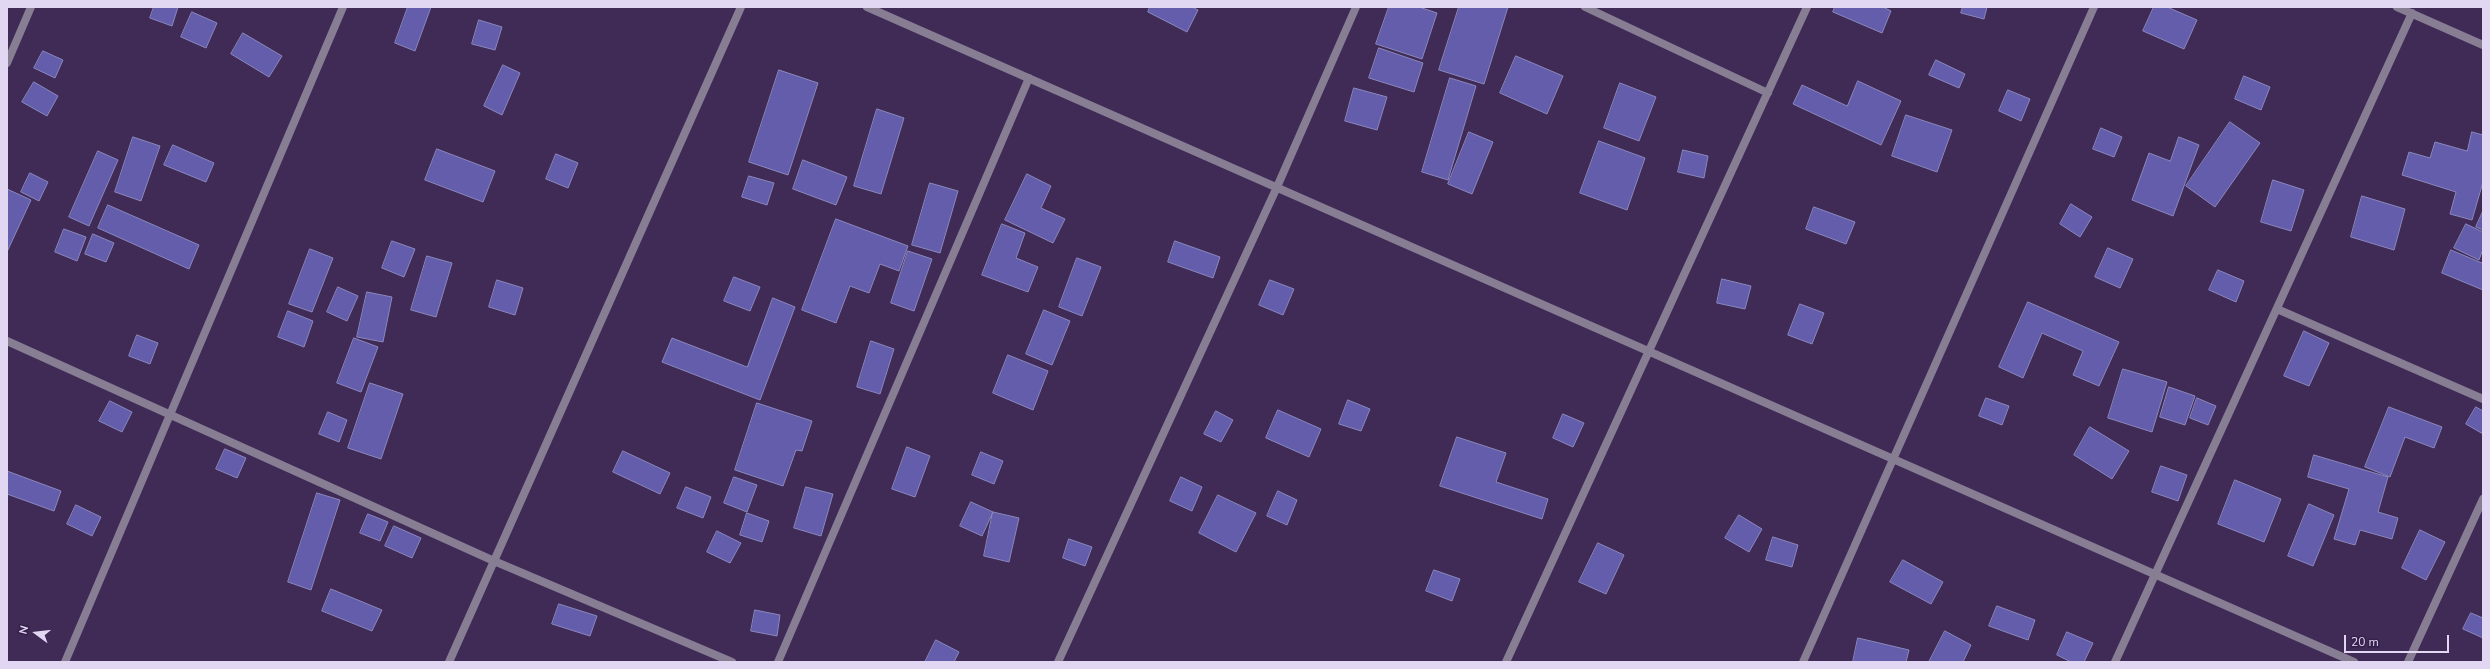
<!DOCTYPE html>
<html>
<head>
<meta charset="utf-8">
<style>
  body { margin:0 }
  #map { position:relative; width:2490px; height:669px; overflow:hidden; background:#402a56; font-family:"Nunito Sans",sans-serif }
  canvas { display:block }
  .frame { position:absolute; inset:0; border:8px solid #e2d7f2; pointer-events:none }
  .north { position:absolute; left:16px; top:613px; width:40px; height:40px; -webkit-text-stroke:3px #35204b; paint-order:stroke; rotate:285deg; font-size:11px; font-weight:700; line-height:16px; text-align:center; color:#e2d7f2 }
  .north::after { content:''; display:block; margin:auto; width:14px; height:18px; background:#e2d7f2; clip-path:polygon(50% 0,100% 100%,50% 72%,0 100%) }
  .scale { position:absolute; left:2344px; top:635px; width:105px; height:18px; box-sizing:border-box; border:2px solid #e2d7f2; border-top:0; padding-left:5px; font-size:12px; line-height:14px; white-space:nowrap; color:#e2d7f2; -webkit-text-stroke:3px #35204b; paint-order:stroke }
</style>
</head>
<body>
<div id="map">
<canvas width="2490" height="669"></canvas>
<div class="frame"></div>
<div class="north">N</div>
<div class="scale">20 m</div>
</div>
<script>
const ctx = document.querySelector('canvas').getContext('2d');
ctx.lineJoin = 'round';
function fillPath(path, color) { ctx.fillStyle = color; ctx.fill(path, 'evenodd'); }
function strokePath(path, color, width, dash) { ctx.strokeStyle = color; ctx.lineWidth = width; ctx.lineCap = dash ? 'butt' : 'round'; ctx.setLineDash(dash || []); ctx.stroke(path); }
const building = new Path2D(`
  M154 7H178L172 26 150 18Z
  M408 7H431L415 51 395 43Z
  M1150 7H1192L1198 10 1187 32 1148 12Z
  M1389 7H1419L1437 13 1422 59 1376 44Z
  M1459 7H1508L1484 84 1439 70Z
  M1835 7H1883L1891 11 1882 33 1833 12Z
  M1963 7H1987L1984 19 1961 13Z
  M2154 7H2167L2197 20 2184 49 2143 31Z
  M192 12 217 23 206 48 181 37Z
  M479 20 502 27 495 50 472 44Z
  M243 33 282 56 269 77 231 54Z
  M1379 48 1423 63 1414 92 1369 78Z
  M43 51 63 60 55 78 34 68Z
  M1516 56 1563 76 1547 114 1500 93Z
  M1936 60 1965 74 1959 88 1929 75Z
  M503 65 520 73 502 115 484 106Z
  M779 70 818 83 788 175 749 162Z
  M2244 76 2270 87 2261 110 2235 99Z
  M1450 78 1476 86 1448 180 1422 172Z
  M1858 81 1901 101 1881 145 1793 104 1802 85 1847 106Z
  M34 82 58 96 47 116 22 102Z
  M1620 83 1656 97 1639 141 1604 128Z
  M1354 88 1387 97 1377 130 1345 121Z
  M2008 90 2030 99 2021 121 1999 111Z
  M877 109 904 118 881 194 854 186Z
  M1906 115 1952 130 1937 172 1892 156Z
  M2230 122 2260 143 2215 207 2186 186Z
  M2101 128 2122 137 2114 157 2093 149Z
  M1469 132 1493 142 1472 194 1448 184Z
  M2472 132 2483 135V182L2472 220 2450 214 2456 192 2402 175 2409 152 2430 158 2435 142 2467 151Z
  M133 137 160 146 141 201 115 192Z
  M2179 137 2199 145 2173 216 2132 200 2149 153 2170 161Z
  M1599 141 1645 158 1627 210 1580 193Z
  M173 145 214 163 206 182 164 165Z
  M437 149 495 171 483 202 425 180Z
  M1683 150 1708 156 1704 178 1678 172Z
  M98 151 118 160 89 226 69 217Z
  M556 154 578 163 568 188 546 179Z
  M803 160 847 177 836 205 793 189Z
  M30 173 48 182 39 201 21 192Z
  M1027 174 1051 186 1041 208 1065 219 1053 243 1005 220Z
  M749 176 774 183 767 205 742 197Z
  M2273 180 2304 190 2291 231 2261 222Z
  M930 183 958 191 940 253 912 245Z
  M7 189 31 200 7 252Z
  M2362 196 2405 209 2394 250 2351 237Z
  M2071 204 2092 217 2080 237 2060 224Z
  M108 205 199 245 189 269 98 228Z
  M1814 207 1855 222 1846 244 1806 229Z
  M2483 211V230L2476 227Z
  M836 219 908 246 899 271 880 264 869 293 850 286 836 323 802 310Z
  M1002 224 1025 233 1016 258 1038 267 1028 292 982 275Z
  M2466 224 2483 232V249L2479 260 2454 248Z
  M64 229 86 237 77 261 55 252Z
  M93 234 114 243 106 262 85 254Z
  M392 241 415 249 404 277 382 268Z
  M1175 241 1220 257 1213 278 1168 262Z
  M2108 248 2133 259 2120 288 2095 277Z
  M310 249 333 258 312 312 289 304Z
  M2451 250 2482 263 2483 260V290L2442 273Z
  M908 251 932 259 914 311 891 303Z
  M427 256 452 263 436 317 411 310Z
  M1077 258 1101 267 1082 316 1059 307Z
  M2218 270 2244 281 2236 302 2209 290Z
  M734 277 760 287 750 311 724 301Z
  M1722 279 1751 286 1745 309 1717 303Z
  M497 280 523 288 515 315 489 307Z
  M1270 280 1294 289 1283 315 1259 305Z
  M338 287 358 296 347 321 327 312Z
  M367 292 392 297 383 342 357 337Z
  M773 298 795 307 760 400 662 362 672 338 747 367Z
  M2028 302 2119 342 2099 386 2073 375 2083 351 2042 333 2023 378 1999 367Z
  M1800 304 1824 313 1812 344 1788 335Z
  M1044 310 1070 321 1052 365 1026 354Z
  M288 311 313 321 304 347 278 337Z
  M2304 331 2329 343 2309 386 2284 376Z
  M137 335 158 343 150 364 129 356Z
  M354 338 378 347 361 392 337 383Z
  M871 341 894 349 880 394 857 387Z
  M1008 355 1048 371 1033 410 993 393Z
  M2123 369 2167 382 2152 432 2108 418Z
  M370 383 403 394 381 459 348 448Z
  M2169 387 2195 396 2185 425 2160 417Z
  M1986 398 2009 406 2002 425 1979 416Z
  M2197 398 2216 406 2208 425 2190 418Z
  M1348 400 1370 409 1361 431 1339 424Z
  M110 401 132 412 122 432 99 421Z
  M757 403 812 421 802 451 796 450 783 486 735 470Z
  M2389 407 2442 427 2434 448 2405 437 2390 477 2365 467Z
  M2476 407 2483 411V434L2466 424Z
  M1278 410 1321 429 1309 457 1266 438Z
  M1216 411 1233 420 1221 442 1204 434Z
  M328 412 347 420 339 442 319 434Z
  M1563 414 1584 423 1573 447 1553 438Z
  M2090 427 2129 451 2112 479 2074 455Z
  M1457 437 1506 453 1496 482 1548 499 1542 519 1440 486Z
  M907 447 930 456 915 497 892 489Z
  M225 449 246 458 237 478 216 469Z
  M623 451 670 473 660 494 613 472Z
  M981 452 1003 461 994 484 972 475Z
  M2314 455 2388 477 2378 512 2398 518 2392 539 2360 530 2355 545 2334 539 2349 489 2308 477Z
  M2161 466 2187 475 2178 501 2152 492Z
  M7 471 61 491 54 511 7 494Z
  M734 477 757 485 747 512 724 503Z
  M1181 477 1202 487 1192 511 1170 501Z
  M2235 480 2281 499 2264 542 2218 524Z
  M686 487 711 497 703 518 677 508Z
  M806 487 833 494 821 536 794 528Z
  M1278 491 1297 500 1287 525 1267 516Z
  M317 493 340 500 311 590 288 582Z
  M1218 495 1256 513 1236 552 1199 533Z
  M971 502 993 512 982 536 960 526Z
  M2309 504 2334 515 2313 566 2288 556Z
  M76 505 101 517 92 536 67 524Z
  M993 512 1019 518 1009 562 984 556Z
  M747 513 769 521 762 542 740 535Z
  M368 514 388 522 380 541 360 533Z
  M1739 515 1762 529 1749 552 1725 538Z
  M394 526 421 538 412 558 385 546Z
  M2420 530 2445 542 2426 580 2402 568Z
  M717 531 741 543 730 563 707 552Z
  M1773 537 1798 545 1792 567 1766 560Z
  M1069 539 1092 547 1085 566 1063 558Z
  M1598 543 1624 555 1606 594 1579 582Z
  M1903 560 1943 582 1931 604 1890 582Z
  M1434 570 1460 579 1452 601 1426 591Z
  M331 589 382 610 372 631 322 611Z
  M559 604 597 616 590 636 552 624Z
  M1997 606 2035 620 2028 640 1989 626Z
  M755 610 780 615 777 636 751 631Z
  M2471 613 2483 618V638L2463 629Z
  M1945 631 1971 645 1963 662H1929Z
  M2067 632 2093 643 2084 662H2071L2057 655Z
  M1858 638 1909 650 1906 662H1853Z
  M936 640 959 652 954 662H925Z`);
fillPath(building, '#635dab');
strokePath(building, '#8a88bd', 1);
strokePath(new Path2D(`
  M867 7 2354 662
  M1585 7 1768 93
  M2397 7 2483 45
  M7 63 31 7
  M2277 309 2483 399
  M7 341 494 561 732 662
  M65 662 343 7
  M449 662 741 7
  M778 662 1029 78
  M1058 662 1277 187 1356 7
  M1506 662 1807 7
  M1803 662 2094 7
  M2115 662 2412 13
  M2408 662 2483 499`), '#877e94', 8);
</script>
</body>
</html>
